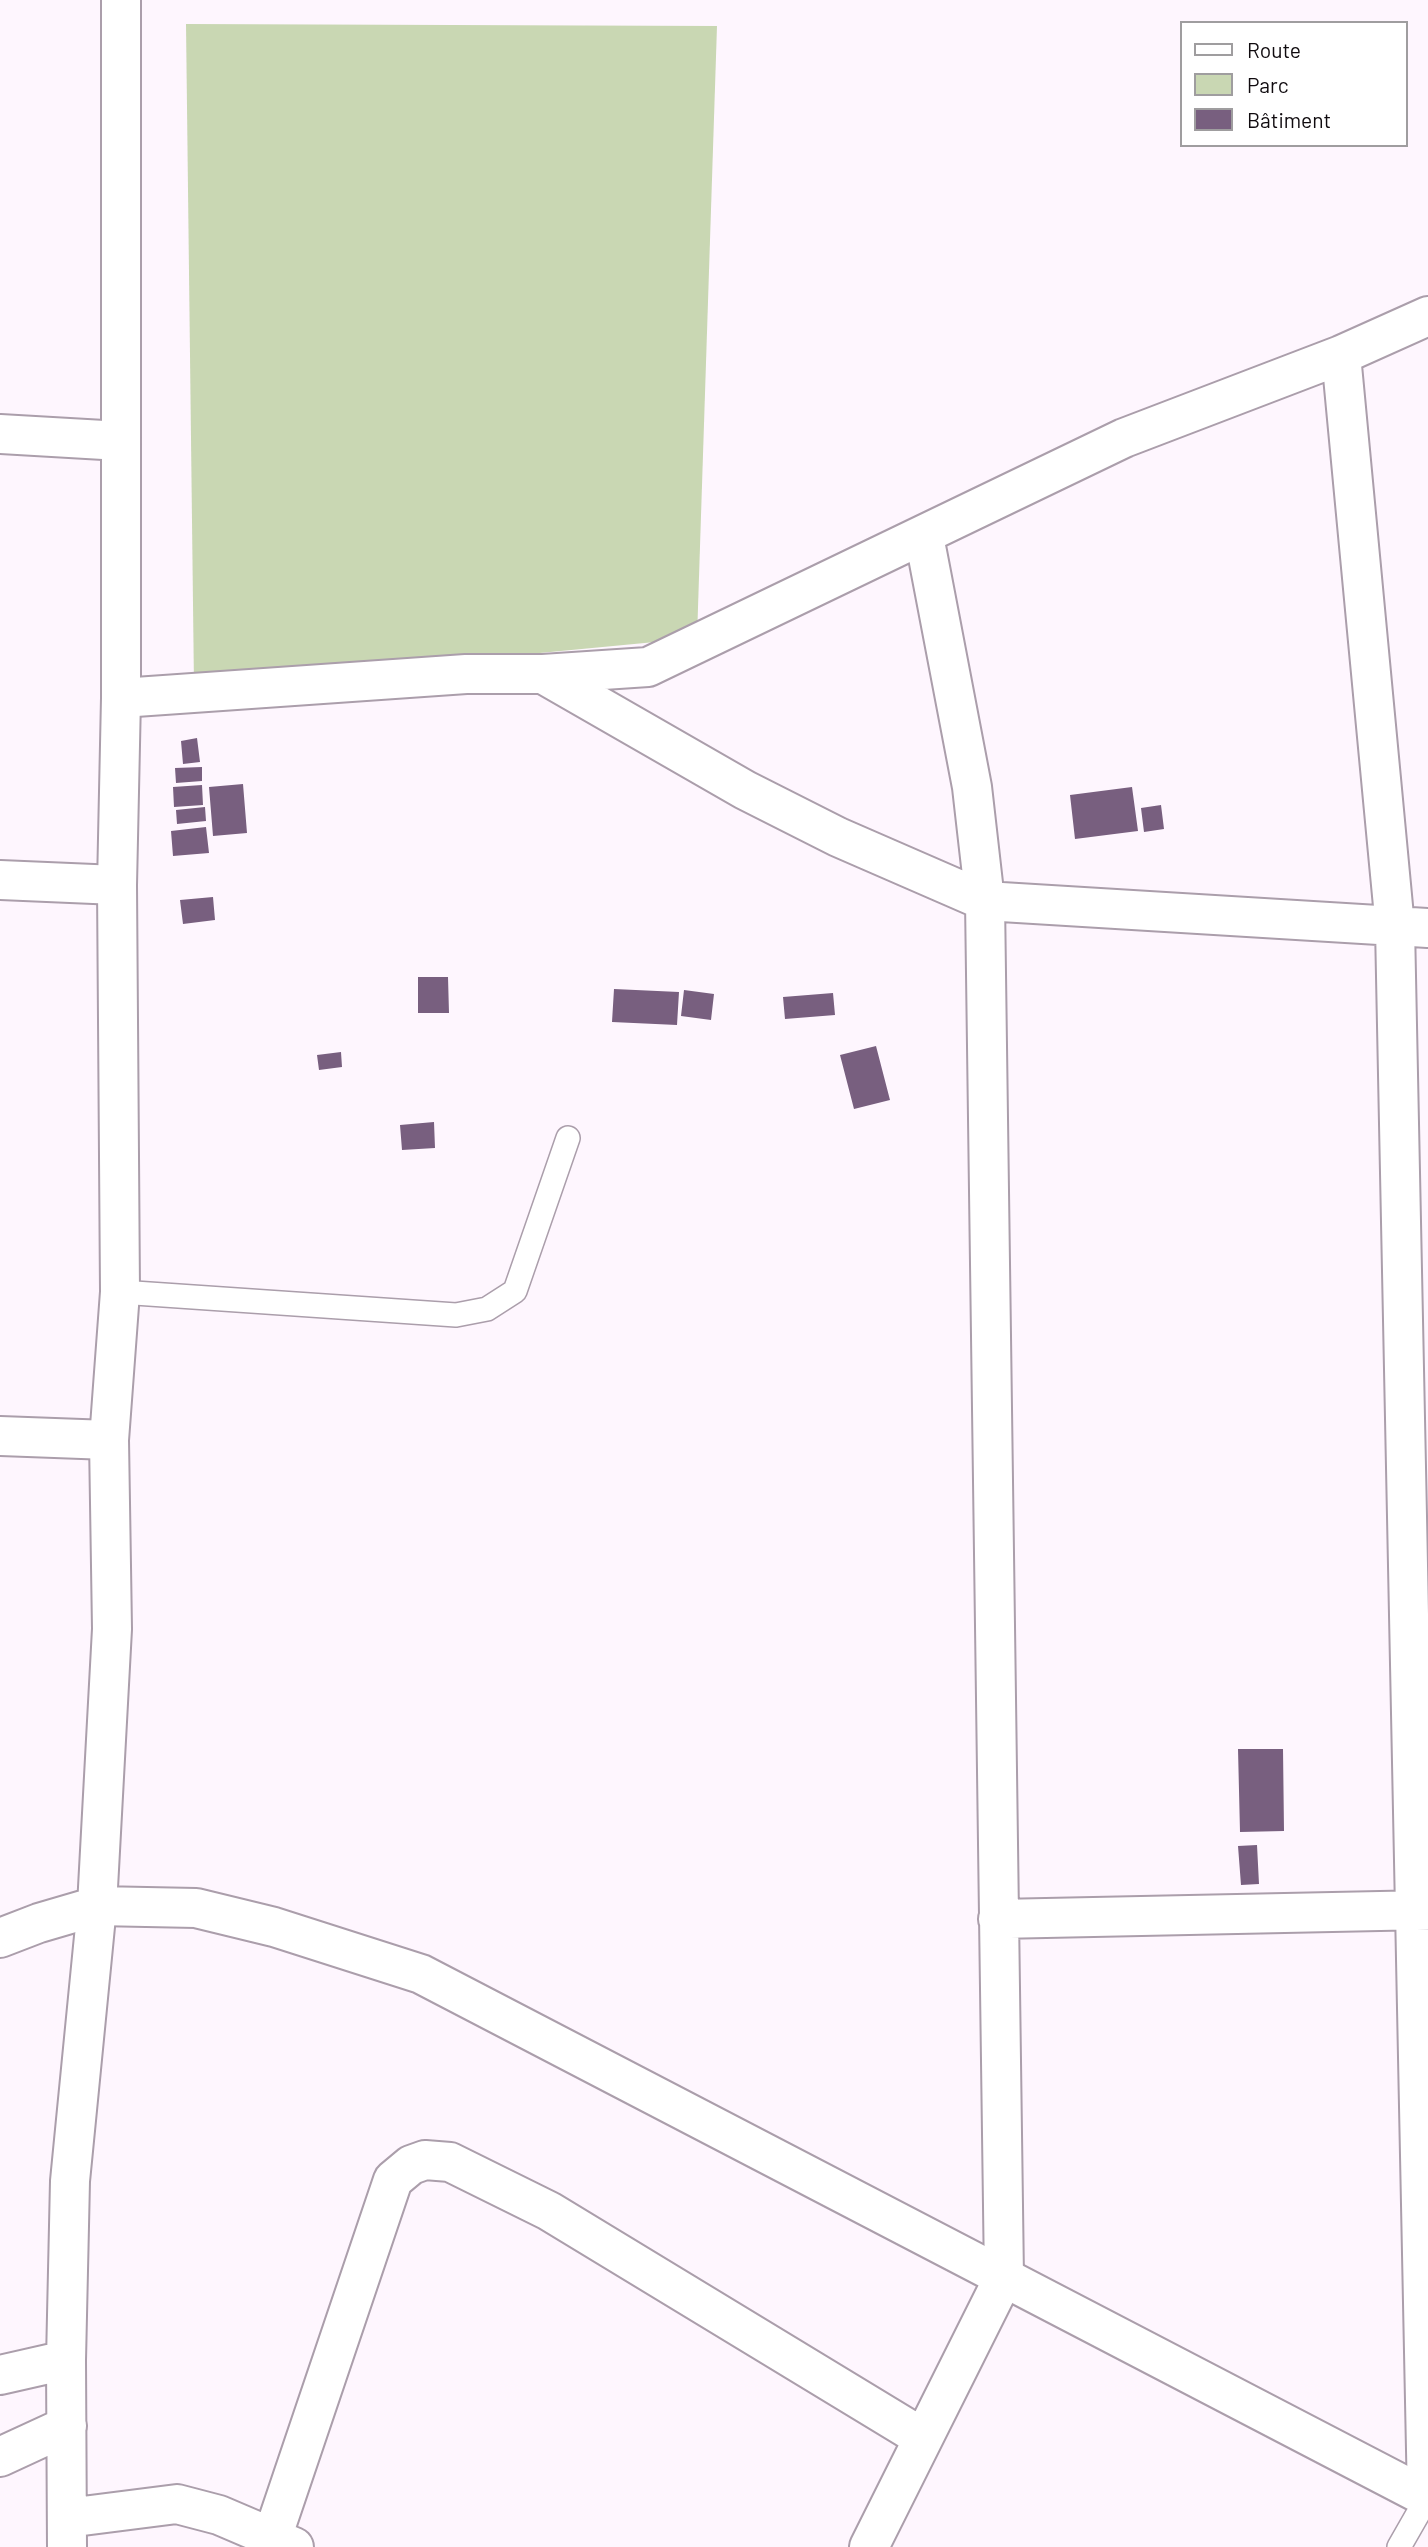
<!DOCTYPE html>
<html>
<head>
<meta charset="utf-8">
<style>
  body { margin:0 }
  #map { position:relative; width:1428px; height:2547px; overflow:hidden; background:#fef6fe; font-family:Barlow,sans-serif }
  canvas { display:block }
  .legend { position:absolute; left:1180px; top:21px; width:228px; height:126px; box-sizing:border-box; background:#fff; border:2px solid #9f9d9f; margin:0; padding:9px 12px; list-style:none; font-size:21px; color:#100b0f }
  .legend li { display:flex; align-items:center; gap:14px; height:35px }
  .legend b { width:35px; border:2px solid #9f9d9f }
</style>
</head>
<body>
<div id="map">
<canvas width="1428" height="2547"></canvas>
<ul class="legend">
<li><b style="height:9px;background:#fff"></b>Route</li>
<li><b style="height:19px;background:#c9d7b3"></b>Parc</li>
<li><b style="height:19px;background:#785f7f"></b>Bâtiment</li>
</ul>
</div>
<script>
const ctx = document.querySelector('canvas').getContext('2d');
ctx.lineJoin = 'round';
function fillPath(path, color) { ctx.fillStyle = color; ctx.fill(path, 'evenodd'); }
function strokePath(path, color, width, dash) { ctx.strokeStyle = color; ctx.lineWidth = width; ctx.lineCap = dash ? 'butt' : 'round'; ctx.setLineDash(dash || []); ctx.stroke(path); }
fillPath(new Path2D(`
  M186 24 717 26 697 638 194 686Z`), '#c9d7b3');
fillPath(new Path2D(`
  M197 738 200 762 183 764 181 741Z
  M202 767V781L176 783 175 768Z
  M243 784 247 833 213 836 209 787Z
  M202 785 203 805 174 807 173 787Z
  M1132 787 1138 831 1075 839 1070 795Z
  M1161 805 1164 829 1144 832 1141 808Z
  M205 807 206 821 177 824 176 810Z
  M206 827 209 853 173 856 171 831Z
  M213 897 215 920 183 924 180 900Z
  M418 977H448L449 1013H418Z
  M614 989 679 992 677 1025 612 1022Z
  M684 990 714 994 711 1020 681 1016Z
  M833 993 835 1015 785 1019 783 997Z
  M876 1046 890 1100 854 1109 840 1055Z
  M341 1052 342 1067 319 1070 317 1055Z
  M434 1122 435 1148 402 1150 400 1125Z
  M1238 1749H1283L1284 1831 1240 1832Z
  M1257 1845 1259 1884 1241 1885 1238 1846Z`), '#785f7f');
const lane = new Path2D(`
  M120 1292 456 1315 487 1309 515 1291 568 1138
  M1399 2547 1427 2498`);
const street = new Path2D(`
  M1341 355 1395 927 1427 2498
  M0 434 121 441
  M543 674 648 667 1124 438 1341 355 1428 316
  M121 698 466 674H543L745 790 838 837 985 901 1428 928
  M0 880 117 885
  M0 1436 109 1440
  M998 1919 1428 1910
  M0 2375 66 2360
  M0 2457 67 2426
  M67 2518 177 2504 219 2515 294 2547
  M272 2538 393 2180 411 2165 425 2160 450 2162 549 2211 923 2438
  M67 2547 66 2360 70 2181 97 1906
  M869 2547 1004 2277 985 901 972 787 924 536`);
const secondary = new Path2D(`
  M97 1906 112 1629 109 1440 120 1292 117 885 121 698V0
  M0 1938 39 1923 97 1906 196 1908 274 1927 421 1974 1428 2498`);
strokePath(lane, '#ab9eab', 26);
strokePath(street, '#ab9eab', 42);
strokePath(secondary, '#ab9eab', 42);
strokePath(lane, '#fff', 23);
strokePath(street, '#fff', 38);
strokePath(secondary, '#fff', 38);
</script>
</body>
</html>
